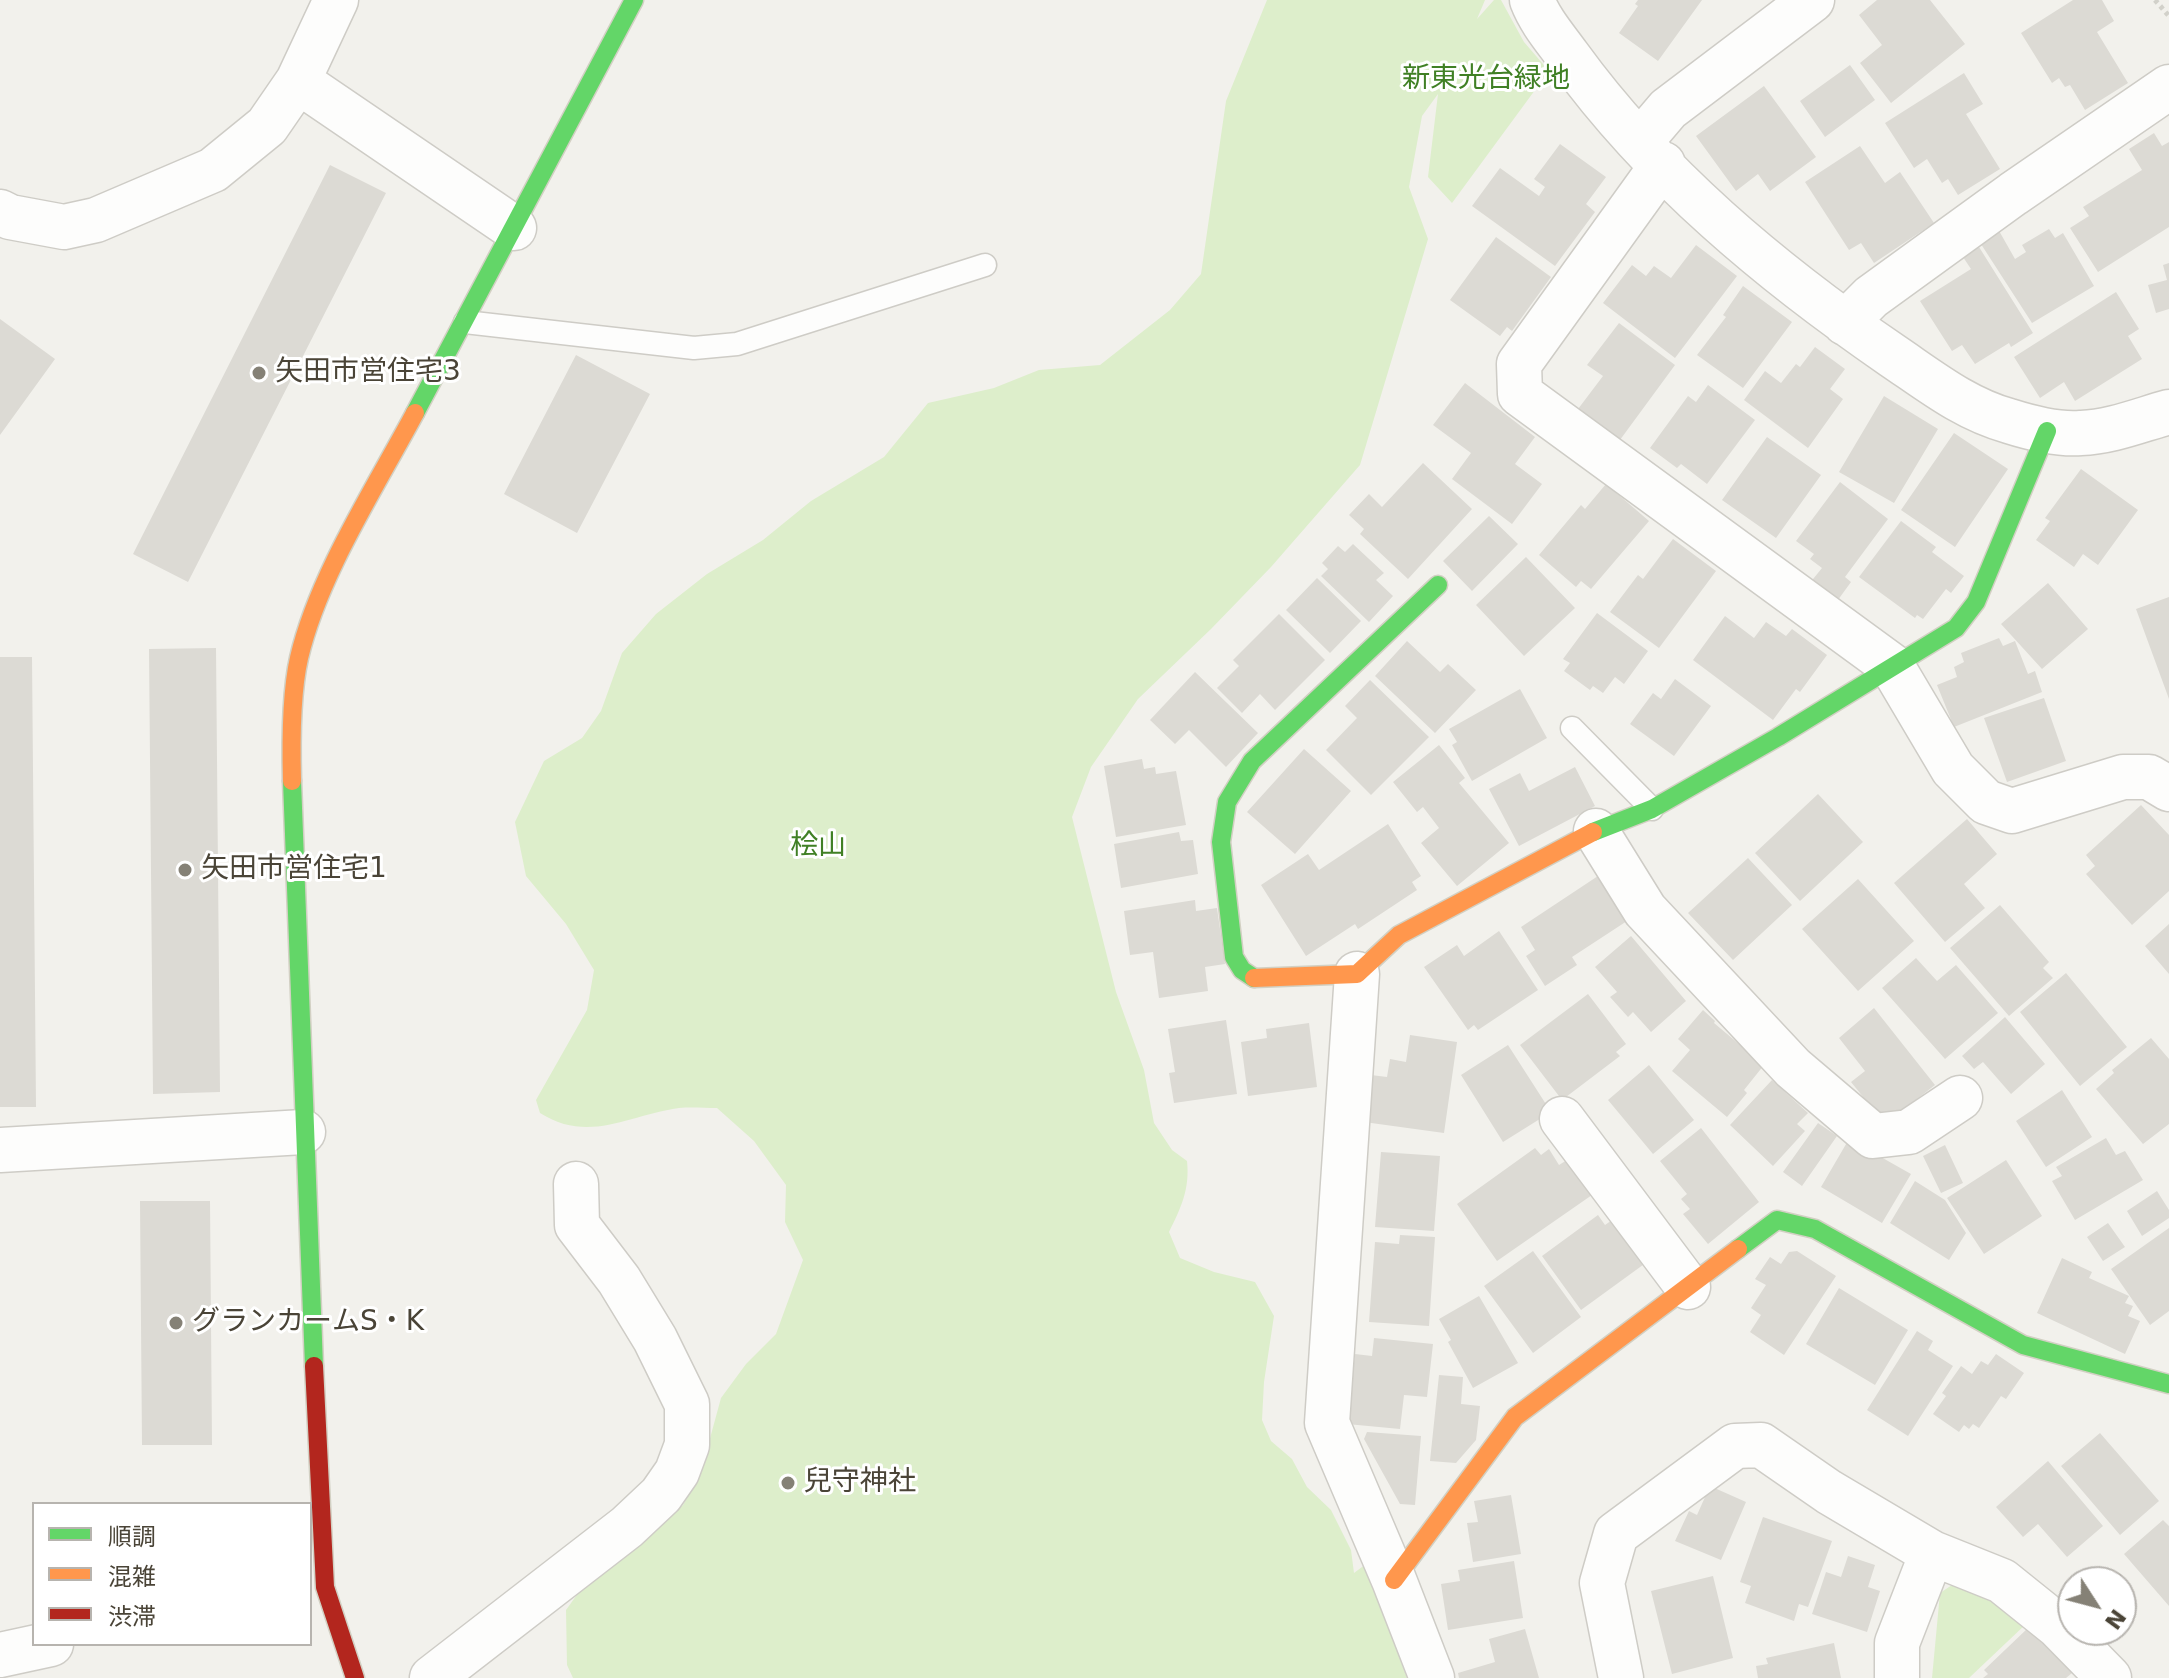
<!DOCTYPE html>
<html>
<head>
<meta charset="utf-8">
<style>
  body { margin:0 }
  #map { position:relative; width:2169px; height:1678px; overflow:hidden; background:#f2f1ec; font-family:"DejaVu Sans","Noto Sans JP",sans-serif }
  canvas { display:block }
  .legend { position:absolute; left:32px; top:1502px; width:280px; height:144px; box-sizing:border-box; background:#fff; border:2px solid #b7b4af; margin:0; padding:10px 14px; list-style:none; font-size:24px; color:#4a4437 }
  .legend li { display:flex; align-items:center; gap:16px; height:40px }
  .legend b { width:40px; border:2px solid #b7b4af }
  .north { position:absolute; left:2057px; top:1566px; width:80px; height:80px; box-sizing:border-box; background:#fff; border:2px solid #b7b4af; border-radius:50%; rotate:126deg; font-size:22px; font-weight:700; line-height:32px; text-align:center; color:#4a4437 }
  .north::after { content:''; display:block; margin:auto; width:28px; height:36px; background:#858176; clip-path:polygon(50% 0,100% 100%,50% 72%,0 100%) }
</style>
</head>
<body>
<div id="map">
<canvas width="2169" height="1678"></canvas>
<ul class="legend">
<li><b style="height:10px;background:#63d668"></b>順調</li>
<li><b style="height:10px;background:#ff974d"></b>混雑</li>
<li><b style="height:10px;background:#b3261e"></b>渋滞</li>
</ul>
<div class="north">N</div>
</div>
<script>
const ctx = document.querySelector('canvas').getContext('2d');
ctx.lineJoin = 'round';
function fillPath(path, color) { ctx.fillStyle = color; ctx.fill(path, 'evenodd'); }
function strokePath(path, color, width, dash) { ctx.strokeStyle = color; ctx.lineWidth = width; ctx.lineCap = dash ? 'butt' : 'round'; ctx.setLineDash(dash || []); ctx.stroke(path); }
function label(font, color, halo, rows, align = 'center') {
  ctx.font = font + ' "DejaVu Sans","Noto Sans JP",sans-serif'; ctx.lineWidth = 6; ctx.setLineDash([]); ctx.textBaseline = 'middle'; ctx.strokeStyle = halo; ctx.fillStyle = color; for (const [text, x, y, turn = 0] of rows) {
    ctx.save(); ctx.translate(x, y); ctx.rotate((+turn || 0) * Math.PI / 180); ctx.textAlign = isNaN(turn) ? turn : align; if (halo) ctx.strokeText(text, 0, 0); ctx.fillText(text, 0, 0); ctx.restore();
  }
}
fillPath(new Path2D(`
  M1267 0H1485L1477 19 1494 0H1501L1524 42 1549 71 1452 203 1428 177 1438 94 1422 116 1409 187 1428 239 1360 465 1271 567 1211 629 1138 699 1091 767 1072 817 1116 992 1144 1070 1154 1123 1172 1150 1187 1161C1190 1189 1181 1208 1169 1232L1180 1258 1214 1272 1255 1282 1274 1316 1264 1382 1262 1420 1271 1441 1292 1459 1307 1487 1331 1510 1351 1550 1354 1573 1366 1564 1407 1678H573L567 1665 566 1610 584 1585 632 1548 683 1505 700 1475 721 1398 746 1364 776 1334 803 1260 785 1222 786 1185 754 1141 717 1108C705 1108 691 1107 679 1108 628 1115 589 1144 540 1113L536 1100 587 1010 594 970 566 924 526 876 515 822 544 761 582 738 601 711 622 653 656 614 707 574 763 540 811 501 884 457 928 403 994 388 1039 370 1100 365 1170 310 1201 274 1226 101Z
  M1955 1583 1996 1602 2026 1624 1969 1678H1932L1940 1593Z`), '#ddeecb');
fillPath(new Path2D(`
  M1638 0H1702L1658 61 1619 33 1638 6 1635 4Z
  M1877 0H1930L1965 44 1891 103 1860 63 1882 45 1859 15Z
  M2073 0H2102L2114 21 2097 32 2128 83 2085 110 2070 85 2065 87 2059 78 2052 83 2021 33Z
  M1850 65 1875 100 1825 137 1800 101Z
  M1964 73 1983 104 1966 114 2000 169 1958 195 1948 179 1942 183 1927 159 1914 168 1885 123Z
  M1764 86 1816 157 1770 191 1758 174 1736 191 1696 136Z
  M2154 133 2162 146 2169 142V227L2098 272 2070 228 2089 216 2083 207 2142 170 2129 149Z
  M1560 144 1606 177 1586 204 1595 212 1555 266 1472 206 1500 168 1539 196 1545 187 1534 179Z
  M1860 146 1885 183 1900 172 1934 223 1874 263 1861 243 1849 250 1805 182Z
  M330 165 386 193 188 582 133 554Z
  M1998 229 2015 259 2026 252 2022 245 2049 229 2055 238 2063 233 2094 286 2032 323 1979 241Z
  M1496 237 1551 277 1512 331 1507 327 1500 336 1450 300Z
  M1696 245 1737 276 1675 358 1603 303 1632 265 1646 276 1654 266 1671 278Z
  M1979 247 2033 333 2011 347 2009 343 1975 364 1962 345 1952 351 1920 301 1971 269 1963 257Z
  M2169 263V309L2156 313 2148 285 2167 280 2163 265Z
  M1743 286 1792 322 1743 388 1697 355 1726 317 1723 315Z
  M2116 292 2139 329 2128 336 2142 359 2075 401 2064 382 2040 398 2014 357Z
  M0 319 55 359 0 435Z
  M1619 323 1675 365 1617 444 1575 413 1603 376 1587 365Z
  M1815 347 1845 369 1830 389 1843 399 1808 448 1744 400 1765 371 1781 383 1796 364 1800 367Z
  M576 355 650 394 577 533 504 494Z
  M1465 383 1535 437 1515 464 1542 484 1512 524 1452 479 1471 453 1433 425Z
  M1708 385 1755 420 1707 484 1681 464 1677 468 1650 448 1688 396 1696 402Z
  M1884 396 1938 429 1894 503 1839 472Z
  M1954 433 2008 469 1955 547 1901 510Z
  M1767 437 1821 475 1776 538 1722 500Z
  M1423 463 1472 509 1408 579 1360 534 1364 529 1349 515 1369 494 1382 507Z
  M2081 469 2138 510 2098 565 2083 554 2074 567 2036 540 2050 521 2045 518Z
  M1840 482 1888 519 1845 577 1851 582 1835 604 1809 584 1822 568 1810 559 1814 554 1796 541Z
  M1606 484 1649 521 1591 589 1581 581 1576 587 1539 555 1581 505 1585 509Z
  M1489 516 1518 544 1472 591 1443 561Z
  M1901 521 1936 547 1932 552 1964 576 1951 593 1946 589 1923 619 1917 615 1915 618 1859 577Z
  M1673 539 1716 571 1659 648 1610 612 1638 575 1643 579Z
  M1353 544 1384 573 1376 580 1393 596 1369 622 1321 576 1328 569 1322 563 1338 546 1345 552Z
  M1526 557 1575 608 1524 656 1476 605Z
  M1317 578 1361 621 1330 653 1286 610Z
  M2048 583 2088 629 2042 669 2001 624Z
  M2169 597V699L2136 609Z
  M1597 613 1648 651 1624 684 1615 677 1603 693 1593 686 1590 690 1564 671 1570 663 1563 659Z
  M1279 614 1325 660 1275 710 1260 694 1242 713 1217 688 1239 666 1233 660Z
  M1725 616 1754 638 1766 622 1786 636 1792 629 1827 655 1800 692 1796 689 1773 720 1693 660Z
  M1999 638 2003 646 2015 641 2028 674 2035 671 2042 692 1954 727 1937 685 1957 677 1954 667 1964 662 1961 653Z
  M1407 641 1440 672 1448 664 1476 690 1435 733 1375 676Z
  M216 648 220 1092 153 1094 149 649Z
  M0 657H32L36 1107H0Z
  M1195 672 1258 733 1226 767 1189 730 1175 744 1150 720Z
  M1675 679 1711 706 1674 756 1630 724 1653 693 1661 699Z
  M1370 680 1429 737 1371 795 1326 750 1357 718 1345 706Z
  M1520 689 1547 738 1472 781 1452 745 1457 742 1449 729Z
  M2044 698 2066 761 2007 782 1984 718Z
  M1439 745 1465 778 1459 783 1509 843 1457 886 1421 843 1439 828 1423 807 1417 812 1393 782Z
  M1304 749 1351 791 1295 854 1247 812Z
  M1142 759 1144 769 1155 767 1156 774 1176 771 1186 825 1116 837 1104 766Z
  M1575 767 1595 806 1519 846 1489 789 1520 773 1529 791Z
  M1818 794 1863 842 1800 901 1755 853Z
  M2141 805 2169 835V891L2132 925 2086 874 2095 866 2086 855Z
  M1967 819 1997 854 1964 884 1985 908 1945 942 1894 883Z
  M1388 824 1421 876 1412 882 1417 890 1358 929 1355 924 1306 956 1261 885 1308 854 1319 870Z
  M1179 832 1181 841 1193 840 1198 874 1121 888 1114 844Z
  M1748 858 1792 905 1733 960 1688 913Z
  M1598 876 1627 921 1572 957 1577 965 1545 986 1526 956 1535 950 1521 927Z
  M1858 879 1914 941 1858 991 1802 929Z
  M1195 900 1196 911 1217 908 1225 964 1205 967 1208 991 1159 998 1153 952 1130 955 1124 911Z
  M2000 905 2049 962 2043 968 2053 978 2009 1016 1950 948Z
  M2169 924V974L2145 946Z
  M1499 931 1538 990 1478 1030 1474 1025 1468 1030 1424 967 1457 945 1464 956Z
  M1631 936 1686 1001 1651 1032 1633 1012 1628 1017 1610 997 1617 992 1595 967Z
  M1916 958 1937 981 1956 965 1998 1013 1945 1059 1882 988Z
  M2066 973 2127 1047 2080 1086 2020 1012Z
  M1588 994 1626 1044 1616 1052 1620 1056 1562 1100 1520 1045Z
  M1874 1008 1935 1085 1885 1124 1851 1082 1865 1071 1839 1038Z
  M1703 1010 1715 1021 1714 1023 1764 1065 1744 1090 1747 1093 1727 1117 1672 1071 1690 1050 1678 1039Z
  M2005 1017 2045 1064 2011 1094 1983 1062 1974 1069 1962 1056Z
  M1226 1020 1237 1094 1174 1103 1169 1073 1175 1072 1168 1029Z
  M1309 1023 1317 1087 1248 1096 1241 1042 1267 1038 1266 1029Z
  M1410 1035 1457 1042 1444 1133 1364 1122 1371 1075 1387 1077 1390 1059 1406 1062Z
  M2151 1038 2169 1059V1124L2143 1144 2096 1089 2114 1073 2112 1070Z
  M1508 1045 1551 1112 1503 1142 1461 1075Z
  M1649 1065 1694 1120 1653 1154 1608 1100Z
  M1772 1080 1808 1113 1797 1124 1805 1131 1773 1166 1730 1125Z
  M2062 1090 2092 1137 2046 1167 2016 1121Z
  M1818 1123 1837 1136 1802 1186 1783 1172Z
  M1701 1128 1759 1202 1708 1244 1683 1214 1690 1209 1681 1199 1687 1194 1660 1161Z
  M2106 1138 2116 1155 2125 1151 2143 1180 2075 1220 2052 1181 2062 1176 2056 1167Z
  M1849 1139 1911 1174 1882 1223 1821 1187Z
  M1945 1145 1963 1183 1941 1193 1923 1156Z
  M1535 1148 1541 1155 1549 1149 1559 1165 1567 1160 1592 1195 1497 1261 1457 1204Z
  M1381 1152 1440 1156 1434 1231 1375 1227Z
  M2006 1160 2042 1216 1984 1254 1947 1198Z
  M1915 1181 1945 1200 1966 1233 1949 1260 1890 1223Z
  M2157 1191 2169 1210V1218L2142 1236 2127 1211Z
  M140 1201H210L212 1445H142Z
  M1598 1215 1605 1225 1615 1218 1647 1262 1581 1310 1542 1256Z
  M2108 1223 2125 1247 2103 1261 2087 1237Z
  M2169 1228V1311L2150 1325 2111 1269Z
  M1400 1235 1435 1237 1429 1326 1369 1322 1375 1242 1399 1244Z
  M1533 1251 1581 1317 1533 1353 1484 1286Z
  M1797 1251 1836 1276 1784 1355 1750 1332 1761 1315 1751 1308 1766 1285 1755 1279 1770 1257 1781 1264 1789 1252Z
  M2062 1258 2092 1272 2089 1278 2129 1296 2125 1303 2133 1306 2128 1316 2140 1321 2125 1354 2037 1313Z
  M1839 1288 1908 1330 1875 1385 1806 1344Z
  M1479 1296 1518 1363 1473 1388 1448 1342 1451 1340 1439 1319Z
  M1917 1331 1933 1341 1928 1350 1953 1366 1908 1436 1867 1410Z
  M1374 1338 1433 1344 1427 1397 1404 1395 1400 1429 1347 1424 1355 1354 1372 1356Z
  M1996 1354 2024 1373 2006 1399 2001 1396 1979 1428 1973 1424 1969 1429 1964 1425 1959 1432 1933 1414 1946 1396 1942 1393 1961 1366 1972 1374 1981 1361 1988 1365Z
  M1439 1375 1463 1377 1461 1404 1480 1406 1476 1440 1456 1463 1430 1461Z
  M1367 1432 1421 1436 1415 1505 1400 1504 1364 1439Z
  M2100 1433 2159 1501 2120 1535 2061 1466Z
  M2048 1461 2103 1526 2067 1557 2038 1524 2023 1537 1996 1507Z
  M1710 1486 1746 1502 1721 1560 1675 1541 1689 1511 1697 1515Z
  M1511 1495 1521 1554 1473 1562 1467 1523 1478 1522 1474 1501Z
  M1763 1517 1832 1541 1808 1607 1799 1604 1794 1621 1745 1603 1751 1586 1740 1582Z
  M2163 1520 2169 1526V1606L2124 1554Z
  M1848 1556 1875 1565 1868 1587 1880 1591 1867 1632 1812 1614 1826 1572 1841 1577Z
  M1514 1561 1523 1618 1448 1630 1441 1584 1460 1581 1458 1570Z
  M1713 1576 1733 1658 1672 1674 1651 1591Z
  M2028 1628 2072 1673 2066 1678H1983L1988 1674 1984 1670Z
  M1525 1629 1539 1678H1459L1458 1673 1495 1662 1489 1639Z
  M1834 1643 1841 1678H1758L1756 1666 1768 1664 1766 1658Z`), '#dcdad4');
const lane = new Path2D(`
  M465 322 694 348 737 344 985 265
  M1572 728 1652 809`);
const street = new Path2D(`
  M336 0 298 81 514 228
  M1532 0C1540 21 1555 38 1568 56 1655 176 1772 273 1893 356 1930 381 1965 409 2009 421 2031 428 2057 435 2081 433 2111 432 2140 420 2169 412
  M1640 142 1668 109 1812 0
  M1663 164 1519 364 1520 394 1892 666 1953 769 1986 802 2012 811 2123 777H2149L2169 789
  M0 212 10 217 64 227 96 220 213 170 267 126 298 81
  M1845 323 1871 297 2013 194 2169 87
  M1596 831 1645 910 1793 1068 1873 1136 1909 1132 1960 1098
  M1357 974 1327 1423 1394 1580 1432 1678
  M1562 1119 1688 1287
  M0 1150 303 1132
  M0 1655 51 1644
  M432 1678 627 1527 661 1495 677 1472 687 1445V1404L655 1339 619 1280 577 1225 576 1184
  M1621 1678 1602 1583 1616 1534 1735 1446 1761 1445 1829 1492 1932 1553 2002 1581 2058 1626 2109 1678
  M1897 1678V1643L1932 1553`);
const fast = new Path2D(`
  M415 413 634 0
  M292 781 314 1366
  M1593 832 1652 809 1778 737 1956 628 1976 602 2047 431
  M1254 978 1242 970 1234 957 1221 842 1227 802 1252 761 1438 585
  M1738 1249 1777 1220 1815 1229 2023 1345 2169 1384`);
const slow = new Path2D(`
  M292 781C291 744 291 693 299 658 318 576 375 488 415 413
  M1254 978 1357 974 1399 935 1593 832
  M1394 1580 1515 1417 1738 1249`);
const jam = new Path2D(`
  M314 1366 325 1587 355 1678`);
strokePath(lane, '#ceccc6', 25);
strokePath(street, '#ceccc6', 47);
strokePath(fast, '#d2d0c3', 21);
strokePath(slow, '#d2d0c3', 21);
strokePath(jam, '#d2d0c3', 21);
strokePath(new Path2D(`
  M2155 0 2169 16`), '#d2d1ca', 5, [4, 4]);
strokePath(lane, '#fdfdfc', 22);
strokePath(street, '#fdfdfc', 44);
strokePath(fast, '#63d668', 18);
strokePath(slow, '#ff974d', 18);
strokePath(jam, '#b3261e', 18);
for (const [x, y, r, color] of [
  [259,373,8,"#858176"],
  [185,870,8,"#858176"],
  [176,1323,8,"#858176"],
  [788,1483,8,"#858176"]
]) { const dot = new Path2D(); dot.arc(x, y, r, 0, 2 * Math.PI); ctx.fillStyle = color; ctx.fill(dot); strokePath(dot, '#fff', 3); }
label('28px', '#408025', '#fff', [
  ["新東光台緑地",1486,80],
  ["桧山",818,847]
]);
label('28px', '#4a4437', '#fff', [
  ["矢田市営住宅3",275,373],
  ["矢田市営住宅1",201,870],
  ["グランカームS・K",192,1323],
  ["兒守神社",804,1483]
], 'left');
</script>
</body>
</html>
